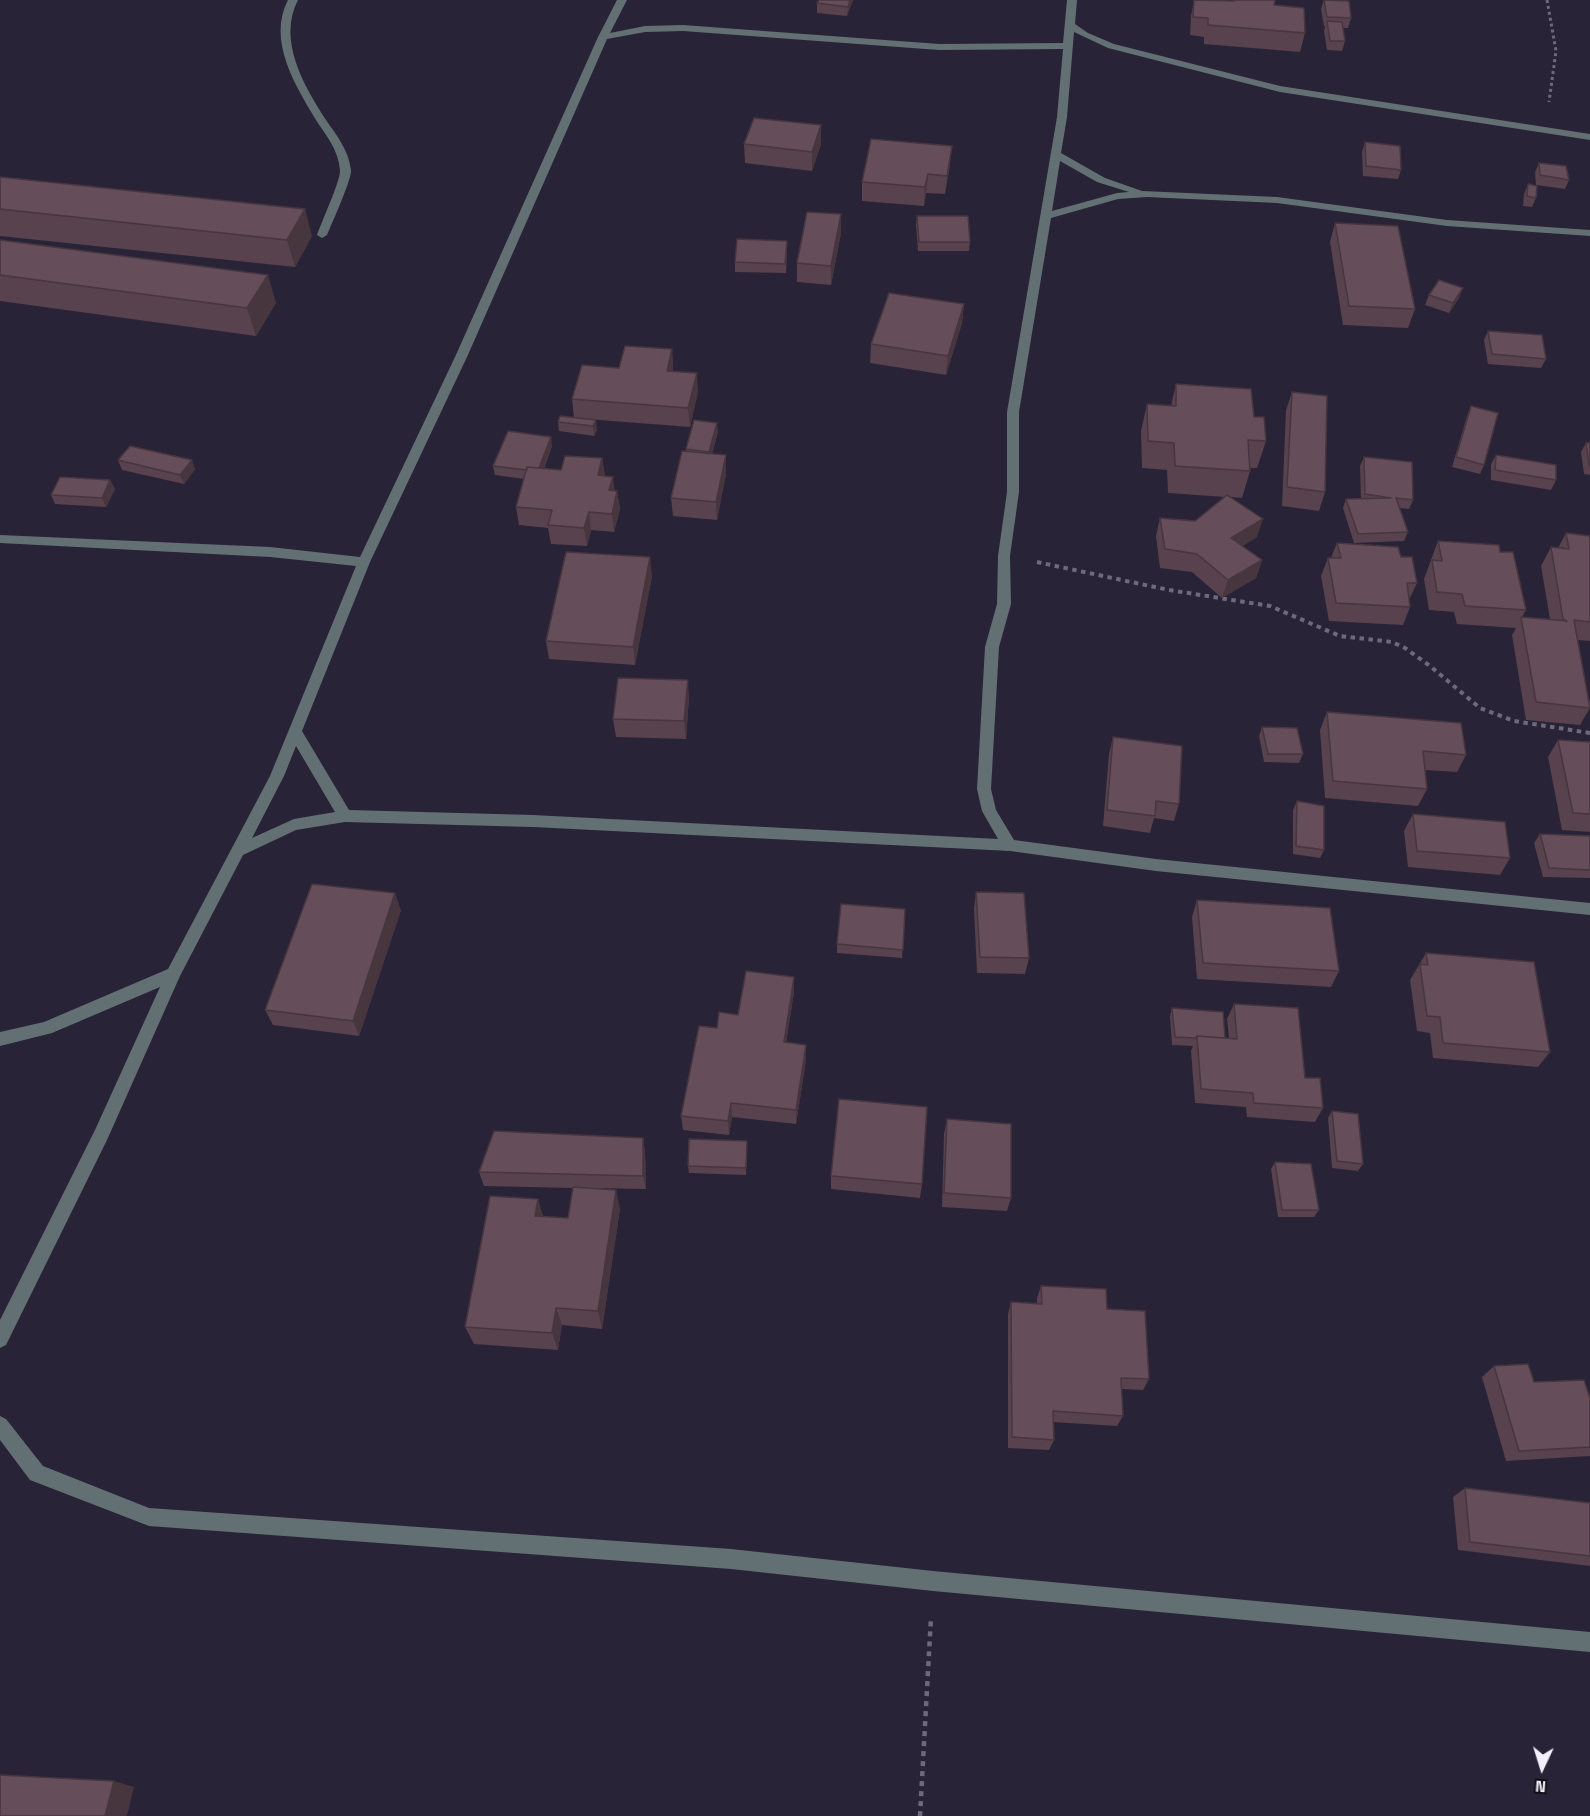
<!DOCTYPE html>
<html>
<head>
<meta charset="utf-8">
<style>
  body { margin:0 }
  #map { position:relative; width:1590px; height:1816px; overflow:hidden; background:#282336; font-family:"Space Grotesk",sans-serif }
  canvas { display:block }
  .north { position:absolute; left:1512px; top:1738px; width:60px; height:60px; -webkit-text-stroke:4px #100e16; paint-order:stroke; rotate:184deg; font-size:16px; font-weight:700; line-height:24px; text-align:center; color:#f3f1fe }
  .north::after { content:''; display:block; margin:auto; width:21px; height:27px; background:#f3f1fe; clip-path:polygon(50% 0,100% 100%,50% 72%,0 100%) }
</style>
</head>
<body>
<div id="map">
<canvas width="1590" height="1816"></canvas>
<div class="north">N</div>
</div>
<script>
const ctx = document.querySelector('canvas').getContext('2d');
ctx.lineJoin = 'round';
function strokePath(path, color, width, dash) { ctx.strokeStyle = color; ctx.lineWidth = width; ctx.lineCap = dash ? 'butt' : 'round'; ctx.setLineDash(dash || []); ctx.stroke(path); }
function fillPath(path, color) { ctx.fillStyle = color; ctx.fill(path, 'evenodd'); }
strokePath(new Path2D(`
  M1547 0 1556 51 1549 102`), '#6e6a7b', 3, [3, 3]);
strokePath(new Path2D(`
  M1037 562 1169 590 1270 606 1340 636 1392 642 1405 648 1430 666 1480 708 1514 721 1590 733`), '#6e6a7b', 4, [4.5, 4.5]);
strokePath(new Path2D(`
  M920 1816 931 1617`), '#6e6a7b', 4.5, [5, 5]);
fillPath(new Path2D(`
  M288 0H298C277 40 304 86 326 120 337 136 348 149 351 170 352 179 332 223 327 235L322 238 317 235C321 223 341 180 340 170 338 149 327 137 316 120 295 85 267 40 288 0Z`), '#637073');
fillPath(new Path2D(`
  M617 0H627L610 33 645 26 683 25 939 44 1063 43 1067 0H1077L1075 24 1088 33 1114 44 1280 86 1590 134V140L1280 92 1108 48 1074 32 1067 117 1061 153 1105 178 1142 191 1277 197 1447 220 1590 230V236L1447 226 1277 203 1147 197 1118 199 1051 218 1019 412V492L1010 556 1011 604 999 647 991 789 996 810 1014 840 1156 859 1590 903V915L1156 871 1010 851 533 827 345 822 296 830 243 855 180 976 107 1140 6 1345 0 1348V1320L95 1130 160 987 52 1033 0 1046V1032L44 1022 168 969 270 776 356 566 270 557 0 543V535L270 547 360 557 455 357 598 37ZM683 31 939 50 1063 49 1057 117 1007 412V492L998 556 997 604 985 647 977 789 982 811 998 839 533 815 349 810 302 731 370 562 467 357 607 39 645 32ZM1060 161 1097 182 1129 192 1117 193 1052 211ZM296 746 335 812 294 819 252 838 284 776Z
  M0 1416 6 1419 43 1466 149 1508 731 1549 933 1571 1590 1632V1652L933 1591 731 1569 149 1526 30 1480 0 1440Z`), '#637073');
fillPath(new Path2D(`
  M819 0H853L847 16 817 13V3Z
  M1194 0 1233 1V0H1275L1274 5 1305 33 1300 52 1204 44V37L1190 35 1191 16Z
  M1324 0 1351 18 1348 28H1343L1345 41 1342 51 1327 50 1324 31 1325 26H1324L1321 9Z
  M1365 142 1401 170 1398 179 1363 176 1362 152Z
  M744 144H821L812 171 745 163Z
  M1539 163 1569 180 1565 189 1536 185 1535 172Z
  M950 165 945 194 926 193 924 206 862 201V182Z
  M0 177 312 236 295 267 0 236Z
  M1528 184 1536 198 1532 207 1523 206 1524 194Z
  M841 214V233L831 285 797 282V263Z
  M917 216 970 242 969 251H918L916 225Z
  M1335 223 1415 309 1408 328 1343 325 1330 242Z
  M0 240 276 303 256 336 0 301Z
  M787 250 786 273 735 272V262Z
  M1429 295 1459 298 1449 313 1425 305Z
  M964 304 962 323 946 375 870 363 871 344Z
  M1488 331 1546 359 1541 368 1488 364 1484 340Z
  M672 349 673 368V372L698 392 690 427 586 419 597 430 594 436 559 431 558 422 574 418 572 399 619 368Z
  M1176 384 1266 441 1257 468H1250V471L1242 498 1231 497 1257 537 1242 546 1262 560 1256 578 1222 598 1192 572 1160 568 1156 536 1160 518 1195 521 1225 497 1168 493 1167 470 1142 468 1141 431 1147 404 1171 406Z
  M1292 392 1325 492 1319 511 1282 506 1286 410Z
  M1471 406 1484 465 1480 474 1452 467 1467 416Z
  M718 432 712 454 726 455V474L717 520 673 516 671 498 686 452V449Z
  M1586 443H1590V475L1584 474 1581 452Z
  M552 446 544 469 561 470 602 458 605 476 615 490 617 491 620 509 614 532 591 530 587 546 551 544 548 528 519 525 516 507 524 479 495 475 493 466Z
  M1496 455 1556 480 1551 490 1491 480V464Z
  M1364 457 1413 500 1409 509 1399 508 1408 532 1404 541 1354 543 1343 508 1346 499H1361L1360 466Z
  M118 460 195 469 184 484 122 470Z
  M110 480 115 489 106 507 55 504 51 495Z
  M1566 533 1590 536V641L1578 640 1590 708 1580 725 1526 720 1512 635 1516 628 1457 624 1454 612 1429 610 1424 579 1438 541 1500 552 1526 610 1522 617 1550 619 1541 566 1551 547 1558 548Z
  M1337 543 1401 557 1417 583 1409 600 1410 607 1403 625 1329 621 1321 576 1328 558H1331Z
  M652 576 635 665 549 659 546 641Z
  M689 697 686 739 616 737 613 719Z
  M1327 712 1466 755 1457 772 1425 770 1427 789 1418 806 1325 798 1320 730Z
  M1262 727 1303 754 1299 763 1264 762 1259 736Z
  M1113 737 1179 804 1174 821 1154 818 1150 833 1103 826 1109 754Z
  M1558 740 1590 742V832L1562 830 1548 757Z
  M1297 801 1324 850 1320 858 1293 854V810Z
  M1413 814 1510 858 1500 875 1408 867 1404 831Z
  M1540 834 1590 836V878L1543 877 1534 843Z
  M976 892 1029 958 1025 974 977 973 974 909Z
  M1197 900 1339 971 1331 987 1197 979 1192 917Z
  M905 909 902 958 837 953V944Z
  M401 910 359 1036 273 1025 265 1010Z
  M1426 953 1550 1052 1538 1067 1433 1058 1430 1033 1417 1031 1410 980Z
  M794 992 786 1043 806 1045V1060L796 1124 732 1117 729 1135 683 1130 681 1116 717 1028 738 1015Z
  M1234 1004 1305 1078 1323 1108 1315 1122 1247 1117 1246 1107 1195 1103 1191 1051 1193 1046 1172 1045 1170 1016 1172 1008 1225 1038H1229L1227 1019Z
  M1332 1111 1363 1164 1358 1171 1332 1168 1328 1118Z
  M947 1119 1011 1198 1007 1211 942 1207 944 1134Z
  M643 1138 645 1152 646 1189 593 1188 620 1209 602 1329 562 1325 558 1350 474 1344 465 1327 538 1199 543 1217 568 1218 573 1188 484 1186 479 1172Z
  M747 1141 746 1175 689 1173 688 1166Z
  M1275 1162 1319 1210 1314 1217H1278L1271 1169Z
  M831 1176 922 1184 920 1198 831 1189Z
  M1041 1286 1107 1309 1149 1379 1143 1390 1121 1389 1123 1416 1117 1426 1053 1422 1054 1440 1049 1450 1008 1448V1314L1011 1302 1037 1304V1298Z
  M1494 1366 1534 1382 1590 1447V1456L1506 1461 1482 1377Z
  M1465 1488 1590 1503V1566L1458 1550 1453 1497Z`), '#57424d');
fillPath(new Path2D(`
  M850 0H853L847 16 848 7Z
  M821 125V144L812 171V152Z
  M952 146 950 165 945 194 947 176Z
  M928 174 926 193 924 206 925 187Z
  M305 209 312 236 295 267 287 240Z
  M841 214V233L831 285V266Z
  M268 275 276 303 256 336 247 308Z
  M1463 288 1459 298 1449 313 1453 303Z
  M964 304 962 323 946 375 948 356Z
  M672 349 673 368 668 390 667 371Z
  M697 373 698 392 690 427 688 408Z
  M596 420 597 430 594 436 593 426Z
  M717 423 718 432 710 461 709 452Z
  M551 437 552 446 539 481 538 471Z
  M726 455V474L717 520 716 502Z
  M602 458 605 477 598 475Z
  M192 460 195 469 184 484 180 475Z
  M613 477 615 495 609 490Z
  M110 480 115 489 106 507 102 498Z
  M617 491 620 509 614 532 612 514Z
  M589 512 591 530 587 546 584 528Z
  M1263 519 1257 537 1226 557 1231 538Z
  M650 557 652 576 635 665 633 647Z
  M1262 560 1256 578 1222 598 1228 580Z
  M688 680 689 697 686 739 684 721Z
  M395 893 401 910 359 1036 353 1021Z
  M794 977V992L784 1057V1042Z
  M806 1045V1060L796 1124V1110Z
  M731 1103 732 1117 729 1135 728 1121Z
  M643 1138 645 1152 646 1189 643 1176Z
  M616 1190 620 1209 602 1329 598 1311Z
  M538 1199 544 1219 535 1216Z
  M556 1308 562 1325 558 1350 552 1333Z
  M114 1781 134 1787 127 1816H105Z`), '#47363e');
const building = new Path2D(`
  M819 0H850L848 7 817 3Z
  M1194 0 1234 1V0H1275L1274 5 1304 8 1305 33 1208 25V18L1193 17Z
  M1324 0 1349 1 1351 18 1327 17Z
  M1327 21 1342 22 1345 41H1330Z
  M754 118 821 125 812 152 744 144Z
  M871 139 952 146 947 176 928 174 925 187 862 182Z
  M1365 142 1400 146 1401 170 1366 166Z
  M1539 163 1566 166 1569 180 1540 175Z
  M0 177 305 209 287 240 0 209Z
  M1528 184 1537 186 1536 198 1527 196Z
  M807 212 841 214 831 266 797 263Z
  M917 216H968L970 242H919Z
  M1335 223 1398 226 1415 309 1349 306Z
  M737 239 787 241 785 264 735 262Z
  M0 240 268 275 247 308 0 275Z
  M1439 280 1463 288 1453 303 1429 295Z
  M889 293 964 304 948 356 871 344Z
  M1488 331 1542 335 1546 359 1492 354Z
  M625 346 672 349 667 371 697 373 688 408 572 399 582 365 619 368Z
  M1176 384 1251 389 1254 417H1264L1266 441 1248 440 1250 471 1175 466 1174 443 1148 441 1147 404 1176 406Z
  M1292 392 1327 396 1325 492 1287 487Z
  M1471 406 1498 413 1484 465 1456 457Z
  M560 416 596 420 593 426 558 422Z
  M694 420 717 423 709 452 686 449Z
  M508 431 551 437 539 468 527 467V470L493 466Z
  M1586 443H1590V465H1589Z
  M130 446 192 460 180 475 118 460Z
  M682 451 726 455 716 502 671 498Z
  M1496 455 1556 465V480L1495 470Z
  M565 456 602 458 598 475 613 477 609 490 617 491 612 514 589 512 584 528 548 525 552 510 516 507 527 467 561 470Z
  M1364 457 1412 462 1413 500 1396 498 1408 532 1358 534 1346 499 1391 498 1365 494Z
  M60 477 110 480 102 498 51 495Z
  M1227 495 1263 519 1231 538 1262 560 1228 580 1197 554 1165 549 1160 518 1195 521Z
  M1566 533 1590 536V622L1574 620 1590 708 1536 702 1521 617 1567 621 1563 619 1551 547 1569 549Z
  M1438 541 1499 545 1500 552H1513L1526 610 1465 606 1462 594 1437 592 1432 560 1442 561Z
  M1337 543 1398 547 1401 557H1412L1417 583H1407L1410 607 1336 603 1328 558H1341Z
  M566 552 650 557 633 647 546 641Z
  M618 678 688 680 684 721 613 719Z
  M1327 712 1461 723 1466 755 1423 751 1427 789 1333 781Z
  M1262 727 1297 728 1303 754H1268Z
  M1113 737 1182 746 1179 804 1156 801 1155 816 1107 810Z
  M1558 740 1590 742V814L1573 813Z
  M1297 801 1324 806V850L1296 846Z
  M1413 814 1505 822 1510 858 1417 851Z
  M1540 834 1590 836V870L1549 868Z
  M312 884 395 893 353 1021 265 1010Z
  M976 892 1024 893 1029 958 980 957Z
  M1197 900 1330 908 1339 971 1203 963Z
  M841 904 905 909 903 950 837 944Z
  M1426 953 1534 962 1550 1052 1443 1043 1440 1017 1427 1016 1420 964 1428 965Z
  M746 971 794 977 784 1042 806 1045 796 1110 731 1103 728 1121 681 1116 699 1026 717 1028 719 1012 738 1015Z
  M1234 1004 1298 1008 1305 1078H1320L1323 1108 1254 1103 1253 1093 1201 1089 1197 1036 1237 1039Z
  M1172 1008 1223 1012 1225 1038 1197 1036 1196 1038 1175 1037Z
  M839 1099 927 1107 922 1184 831 1176Z
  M1332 1111 1358 1114 1363 1164 1337 1161Z
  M947 1119 1011 1124V1198L944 1193Z
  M494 1131 643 1138V1176L479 1172Z
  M689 1139 747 1141 746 1168 688 1166Z
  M1275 1162 1311 1164 1319 1210H1282Z
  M573 1187 616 1190 598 1311 556 1308 552 1333 465 1327 490 1196 538 1199 535 1216 568 1218Z
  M1041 1286 1106 1289 1107 1309 1145 1311 1149 1379 1121 1378 1123 1416 1053 1411 1054 1440 1012 1437 1011 1302 1042 1304Z
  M1528 1364 1534 1382 1584 1380 1590 1398V1447L1519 1451 1494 1366Z
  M1465 1488 1590 1503V1556L1470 1542Z
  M0 1775 114 1781 105 1816H0Z`);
fillPath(building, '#654d59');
strokePath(building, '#47363e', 1.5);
</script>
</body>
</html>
